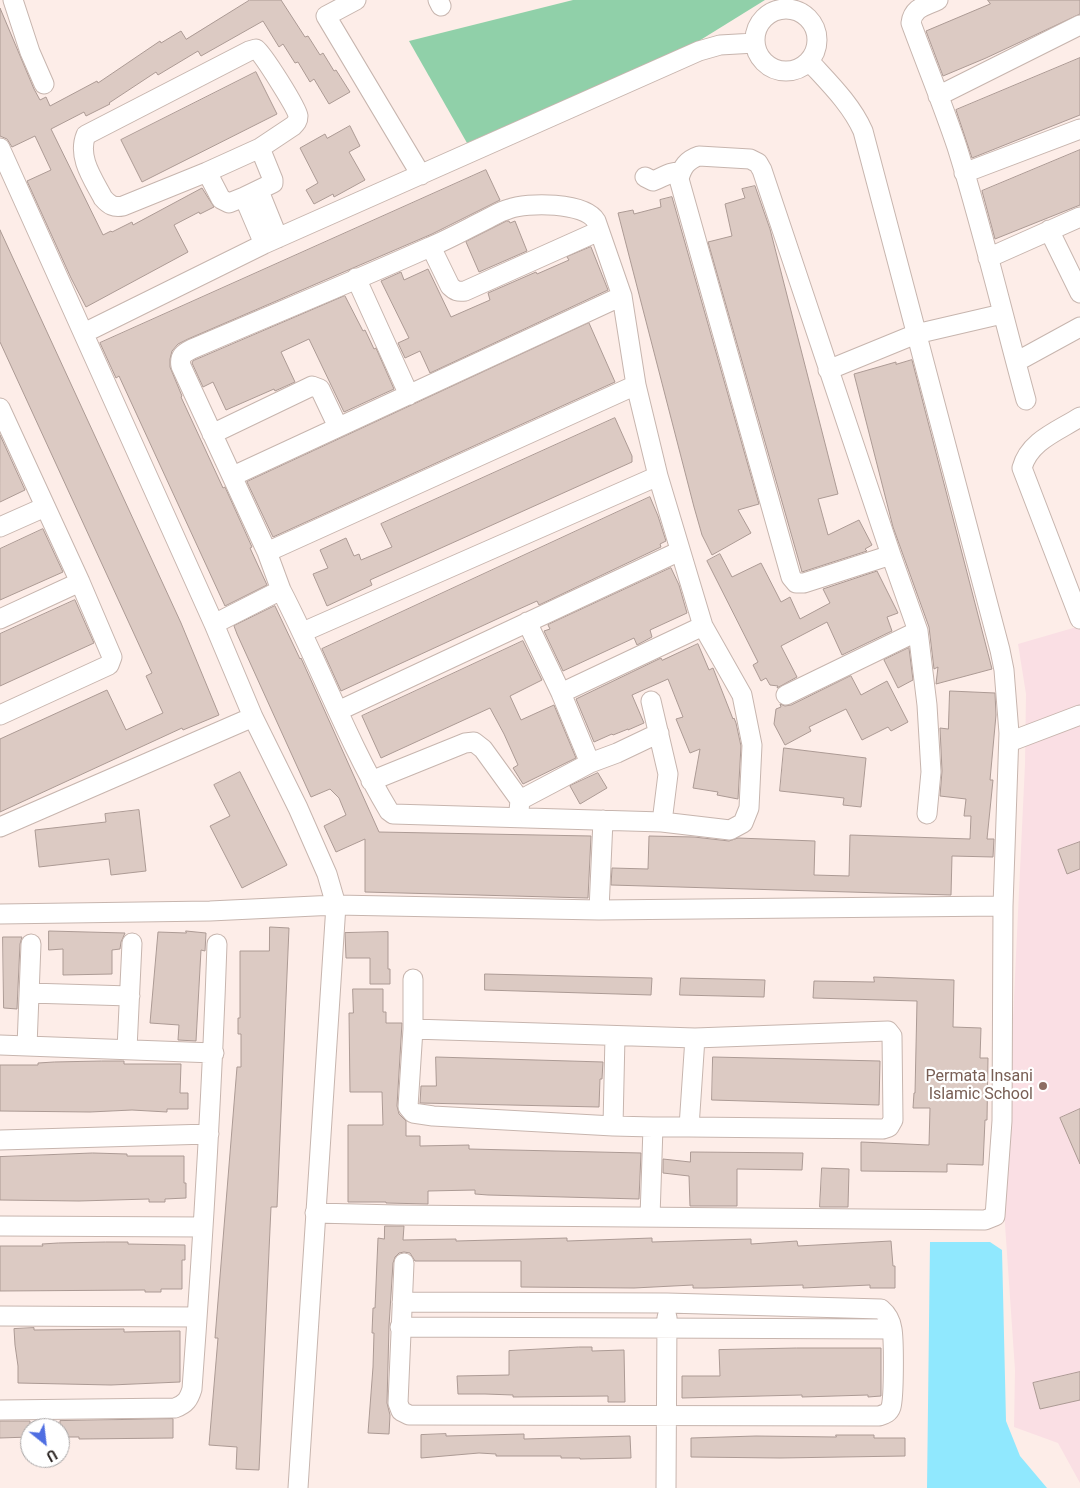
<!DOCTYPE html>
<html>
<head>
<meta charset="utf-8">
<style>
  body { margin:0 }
  #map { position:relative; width:1080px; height:1488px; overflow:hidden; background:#fdede8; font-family:Roboto,sans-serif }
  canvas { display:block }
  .north { position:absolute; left:20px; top:1418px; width:50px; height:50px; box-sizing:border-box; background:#fff; border:1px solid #a8a5a5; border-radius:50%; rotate:151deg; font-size:14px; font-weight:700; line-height:20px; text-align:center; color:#261f1d }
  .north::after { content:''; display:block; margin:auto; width:18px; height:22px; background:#4f6ee2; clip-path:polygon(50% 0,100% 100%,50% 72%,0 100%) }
</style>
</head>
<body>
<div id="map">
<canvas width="1080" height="1488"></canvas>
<div class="north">U</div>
</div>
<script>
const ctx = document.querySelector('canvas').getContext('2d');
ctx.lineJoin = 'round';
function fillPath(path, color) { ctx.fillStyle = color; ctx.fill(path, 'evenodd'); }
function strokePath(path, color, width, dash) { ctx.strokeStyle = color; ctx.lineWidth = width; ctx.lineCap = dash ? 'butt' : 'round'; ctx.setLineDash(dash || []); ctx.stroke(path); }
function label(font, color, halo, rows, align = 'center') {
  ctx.font = font + ' Roboto,sans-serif'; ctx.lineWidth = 4.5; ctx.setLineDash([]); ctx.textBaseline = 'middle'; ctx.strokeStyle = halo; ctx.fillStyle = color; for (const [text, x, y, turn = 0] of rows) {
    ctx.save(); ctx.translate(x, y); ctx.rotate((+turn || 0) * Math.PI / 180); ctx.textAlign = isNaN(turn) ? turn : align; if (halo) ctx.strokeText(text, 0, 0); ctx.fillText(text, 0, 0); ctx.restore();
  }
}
fillPath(new Path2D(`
  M1080 626V1483L1058 1443 1014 1427 1015 1370 1004 1210 1025 764 1026 694 1018 644Z`), '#fadfe4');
fillPath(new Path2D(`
  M573 0H765L694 44 467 143 409 41Z`), '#90d0a9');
fillPath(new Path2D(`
  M930 1242H990L1002 1250 1006 1421 1020 1456 1047 1488H927Z`), '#90e8fe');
const building = new Path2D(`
  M250 0H281L305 37 308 36 320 55 323 53 334 71 336 70 350 92 329 104 314 79 310 82 298 62 295 63 283 44 279 47 263 21 201 56 198 51 158 75 156 72 109 103 110 104 86 116 84 112 51 129 103 235 111 231 112 232 132 222 133 225 202 188 214 207 200 214 199 212 174 225 188 252 86 307 71 278 27 181 51 170 35 136 12 147 7 139 0 136V8L34 89 40 100 46 97 50 106 97 81 98 83 160 41 161 43 181 31 186 39Z
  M988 0H1080V14L986 58 943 76 926 31 990 4Z
  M1080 58V115L972 158 956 110Z
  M256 72 277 114 142 182 121 140Z
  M350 126 360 146 349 152 365 180 334 197 333 194 314 204 306 190 318 183 300 148 325 134 327 138Z
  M1080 150V205L995 239 982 191Z
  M486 170 500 200 432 234 188 339 178 344 172 351 170 359V367L182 396 181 397 223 488 225 487 252 547 250 548 267 585 225 606 119 376 116 378 100 343Z
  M755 186 770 229 838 494 818 499 828 535 859 520 872 545 865 549 867 551 802 572 708 242 732 236 725 204 745 198 742 189Z
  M672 197 759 504 738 510 751 533 712 555 702 535 694 507 618 213 633 210 634 214 661 207 660 200Z
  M507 221H509L510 223 515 221 527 251 479 272 466 242Z
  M0 230 181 623 219 715 183 730 182 728 0 812V739L107 690 126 730 163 713 146 676 152 673 0 342Z
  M591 247 608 290 430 373 420 351 405 358 398 343 409 338 381 281 401 272 404 280 428 269 451 317 490 300 488 293 536 272 537 274 569 260 567 257Z
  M345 296 363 331 365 330 374 349 376 348 394 389 344 412 309 339 281 352 295 382 275 391 274 389 226 410 213 382 203 387 192 363 193 361Z
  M589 323 615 382 273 537 247 482Z
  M912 360 992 669 936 684 938 667 934 669 929 627 893 527 854 374 896 362V364Z
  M615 418 632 456V462L370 580 372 585 327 606 313 574 328 568 320 550 346 538 354 556 359 554 361 560 392 547 381 524Z
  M0 435 25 490 0 502Z
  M650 497 658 516 666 541 660 544 661 547 539 605 537 601 508 614 341 691 322 649Z
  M43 529 63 572 0 600V549Z
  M720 554 732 577 761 563 781 602 790 597 800 619 830 603 823 589 877 571 898 613 887 617 892 631 842 655 827 622 781 646 797 677 777 688 778 686 770 685 766 678 761 681 753 665 758 662 707 561Z
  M671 568 679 585 687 613 650 630 652 637 637 645 634 638 563 671 544 631 550 629 548 625Z
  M75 600 94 643 0 686V634Z
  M275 606 300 659 301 658 379 832 591 836 588 898 365 892V839L336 852 324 826 346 815 339 798 330 789 311 797 237 634 234 626Z
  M523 641 542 680 510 696 521 720 554 705 576 758 523 784 513 768 518 765 504 734 490 708 381 758 362 716Z
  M698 644 709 670 713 668 733 719 734 718 736 723 741 746 738 799 717 795 718 792 693 788 700 749 690 753 676 719 683 717 668 679 632 695 644 723 628 730V729L613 735 612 734 594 742 576 699 661 658 662 660Z
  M909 648 913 680 898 688 884 660Z
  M851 676 861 695 887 681 908 722 891 731 888 727 862 740 846 709 809 727 811 731 785 745 774 724 776 709 781 707 780 704 785 706 791 705Z
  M950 691 995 693 996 715 990 780H993L987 839H994L993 857 952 856 951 895 611 885 612 868 648 869 649 836 694 837 729 841 738 838 815 841 814 875 849 876 850 835 970 839 971 816H964L966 799 940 796 942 771 940 728 948 729Z
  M784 748 866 758 861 807 843 805 844 798 780 791Z
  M240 772 287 865 242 888 210 826 230 816 214 785Z
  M598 773 607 788 580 804 570 786Z
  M139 810 146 871 111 875 109 859 39 867 35 830 106 822 105 814Z
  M1080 842V869L1067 874 1058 850Z
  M270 927 289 928 277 1207H271L259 1470 236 1469 237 1447 209 1445 218 1338H215L237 1067H241V1034H238V1018H240V951H269Z
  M49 931 125 933 121 942 120 949 112 950V974L63 975V949L49 950Z
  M186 931 206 933 205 951 201 950 196 1041 178 1040 179 1025 150 1023 158 932 186 933Z
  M388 932V969H390V984H370V958H346L345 933Z
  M3 937H22L20 944 17 1009 4 1008Z
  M485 974 652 978 651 995 485 990Z
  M874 977 954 980 953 1027 981 1028 980 1058H988L987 1120H985L983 1165 947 1164V1172L861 1171V1142L929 1145 930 1108H913L914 1093H915L917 1001 813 998 814 981 874 982Z
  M681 978 765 980 764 997 680 995Z
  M353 989H383V1012H386V1023H402L397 1106 399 1114 406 1121V1136H420V1146L469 1145V1149L641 1153 639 1199 488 1195 475 1194V1190L428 1191V1204L386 1203V1202H348V1125H383L382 1092H350L349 1013H353Z
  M436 1057 603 1062 602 1079H600L599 1107 420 1103 421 1086H436Z
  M713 1057 880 1061 879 1105 712 1100Z
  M102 1061H124V1064H181L180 1093H188V1109H167V1112L132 1110 90 1112 0 1111V1065H38V1063L54 1062Z
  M1080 1109V1164L1060 1118Z
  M691 1152 803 1153 802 1170 737 1169V1206H690L689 1176 663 1173V1159L690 1162Z
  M93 1153 127 1154V1156H184V1183H186V1198L165 1199V1202H149V1199L79 1201 0 1200V1157Z
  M822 1168 849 1169 848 1207H820Z
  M385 1226H404L403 1240 456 1239V1241L567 1238V1241L652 1238V1242L751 1239V1244L797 1241 798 1246 891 1241 893 1266H895V1288H870V1285L803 1288V1285L706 1288H693V1285L634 1288 521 1287V1261H415L410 1253 404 1252 399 1253 395 1257 393 1263 389 1326 387 1403 390 1415 389 1434 368 1433 373 1367 374 1333H372L373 1308H375L378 1238 384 1239Z
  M106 1242H128V1244L185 1245V1260H182V1289H161V1292H145V1290L0 1291V1246H43L42 1244 58 1243Z
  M34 1328V1330L124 1329V1332L180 1331V1382L111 1385 18 1383V1366L15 1345 14 1329Z
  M579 1347H592V1351L624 1350 625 1402H608V1396L513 1397V1395L485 1394H458L457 1376 509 1375V1351Z
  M797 1348H881V1396L868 1397V1395L802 1397V1395L682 1398V1376H720L719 1350Z
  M1080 1372V1400L1040 1409 1033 1383Z
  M173 1419V1438L79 1439V1437H60V1421Z
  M0 1421H30V1437L0 1438Z
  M446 1434V1436L524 1434V1439L630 1436 631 1458 580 1459V1458H561V1456H496V1454L479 1453 421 1458V1435Z
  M836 1435H874V1438H905V1456L780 1458 691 1457V1438L756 1436 836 1437Z`);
fillPath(building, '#dccac3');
strokePath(building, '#ac9a94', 1);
const minor = new Path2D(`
  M13 0 30 52 44 84
  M356 0 326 16 421 175
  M438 0 441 6
  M938 0C926 6 913 7 911 23 926 64 943 105 957 147 983 230 1003 316 1026 400
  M755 40a31 31 0 1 1 62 0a31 31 0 1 1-62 0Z
  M256 49C263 54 297 108 298 116 298 121 296 123 293 126L260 148 273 180V183L244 197 229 203 221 199 207 172 123 206C114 208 109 205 103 198 93 179 77 157 86 135L249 51Z
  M938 96 1080 25
  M0 148 214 624 253 717 298 808 327 874 336 905 599 910 1003 906
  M207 172 260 148
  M964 173 1080 129
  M645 177 653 181C662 178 670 171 681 172
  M259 191 278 238
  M244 197 264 244
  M1049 230 1080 293
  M431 247 450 286C455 291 458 292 465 291L599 231
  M988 258 1080 217
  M356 278 409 395
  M84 333 264 244 699 51 720 45 755 43
  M1016 362 1080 327
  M828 370 916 334 1002 314
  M0 408 80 582 112 657 109 665 0 715
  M1080 417C1058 431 1029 441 1022 468L1080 619
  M212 434 312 386 320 389 338 427
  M233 476 622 296
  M0 527 45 507
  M267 552 636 385
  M891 555 804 583H796L791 577 679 179C682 167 687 160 699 156L750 159 758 163 762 170 891 555 918 631 927 705 931 772 927 814
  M0 619 80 582
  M527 622 561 693 590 763
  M214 624 281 590 267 552 181 366C179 356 184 353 192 349 271 315 352 282 430 247 449 239 467 229 485 220 493 216 501 211 509 209 527 202 585 202 596 221L622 296 636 385 658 476 703 626 742 695 752 745 749 808 743 823 730 830 662 822 393 814 389 811C347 741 319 663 281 590
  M303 632 658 476
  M561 693 703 626
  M786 695 918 631
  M651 701 668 774 662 822
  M338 711 680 551
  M1009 742 1080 715
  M371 781 465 743 474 742 483 749 520 800
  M519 811 520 800 590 763 617 753 659 733
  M0 827 253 717
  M599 910 603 820
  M0 914 210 911 336 905 298 1488
  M413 979V1029L408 1107 413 1113 433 1116 613 1126 615 1036
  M29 993 130 996
  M413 1029 695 1038 689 1127H653L650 1217
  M0 1045 214 1053
  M27 1046 31 944
  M127 1049 132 943
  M613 1126 653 1127
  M689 1127 883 1129 889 1127 893 1120 892 1036 888 1031 695 1038
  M0 1140 209 1134
  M315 1213 397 1215 985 1220 995 1216 1002 1121 1003 906 1009 733 1004 670 1000 650 863 131C851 104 829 83 809 61
  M0 1226 203 1227
  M402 1302 667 1303 881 1309C887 1314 891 1322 892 1329 894 1341 894 1397 891 1407 889 1413 885 1414 879 1416L409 1415 401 1411 398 1403 404 1263
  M0 1316 197 1317
  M400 1327 892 1329
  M0 1410 175 1408C186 1404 189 1399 192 1389 203 1240 212 1092 217 944
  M666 1488 667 1317`);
strokePath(minor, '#c7b5ae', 21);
strokePath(minor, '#fff', 19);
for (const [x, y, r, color] of [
  [1043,1086,5,"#8d6e63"]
]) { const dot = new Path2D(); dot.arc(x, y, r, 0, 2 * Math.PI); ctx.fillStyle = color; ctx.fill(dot); strokePath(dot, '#fff', 2); }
label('16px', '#785e54', '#fff', [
  ["Permata Insani",1033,1077],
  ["Islamic School",1033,1095]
], 'right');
</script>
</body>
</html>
